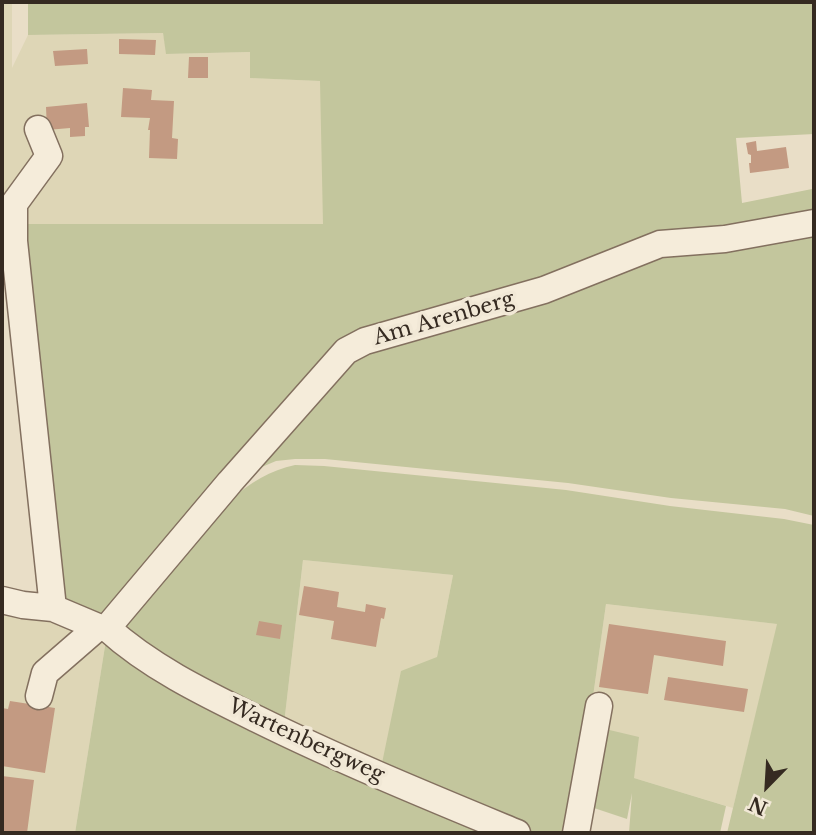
<!DOCTYPE html>
<html>
<head>
<meta charset="utf-8">
<style>
  body { margin:0 }
  #map { position:relative; width:816px; height:835px; overflow:hidden; background:#e9dec7; font-family:"Libre Baskerville",serif }
  canvas { display:block }
  .frame { position:absolute; inset:0; border:4px solid #352a21; pointer-events:none }
  .north { position:absolute; left:732px; top:751px; width:70px; height:70px; -webkit-text-stroke:5px #f1e8d6; paint-order:stroke; rotate:204deg; font-size:19px; font-weight:700; line-height:28px; text-align:center; color:#352a21 }
  .north::after { content:''; display:block; margin:auto; width:24px; height:32px; background:#352a21; clip-path:polygon(50% 0,100% 100%,50% 72%,0 100%) }
</style>
</head>
<body>
<div id="map">
<canvas width="816" height="835"></canvas>
<div class="frame"></div>
<div class="north">N</div>
</div>
<script>
const ctx = document.querySelector('canvas').getContext('2d');
ctx.lineJoin = 'round';
function fillPath(path, color) { ctx.fillStyle = color; ctx.fill(path, 'evenodd'); }
function strokePath(path, color, width, dash) { ctx.strokeStyle = color; ctx.lineWidth = width; ctx.lineCap = dash ? 'butt' : 'round'; ctx.setLineDash(dash || []); ctx.stroke(path); }
function label(font, color, halo, rows, align = 'center') {
  ctx.font = font + ' "Libre Baskerville",serif'; ctx.lineWidth = 7; ctx.setLineDash([]); ctx.textBaseline = 'middle'; ctx.strokeStyle = halo; ctx.fillStyle = color; for (const [text, x, y, turn = 0] of rows) {
    ctx.save(); ctx.translate(x, y); ctx.rotate((+turn || 0) * Math.PI / 180); ctx.textAlign = isNaN(turn) ? turn : align; if (halo) ctx.strokeText(text, 0, 0); ctx.fillText(text, 0, 0); ctx.restore();
  }
}
fillPath(new Path2D(`
  M2 2H12V68L28 35 163 33 167 54 250 52 251 78 321 81 324 224H19L2 238Z
  M303 560 453 575 437 657 381 768 284 724Z
  M606 604 778 624 733 808 634 778 589 725Z
  M2 605 106 640 75 833H2Z`), '#ded6b6');
fillPath(new Path2D(`
  M28 2H814V134L736 138 742 203 812 189 814 156V516L785 509 671 498 568 483 325 459H295L276 461 250 472 350 354 367 345 546 295 661 249 726 245 813 230 812 213 725 233 661 239 545 286 362 337 346 348 220 492 107 614 58 605 18 241 19 224H323L320 81 250 78V52L166 54 163 33 28 35Z
  M295 465 324 466 566 490 670 506 784 519 814 525V833H727L777 624 606 604 589 725 571 833H534L381 768 401 671 437 657 453 575 303 560 284 724 127 634V625L130 617 231 500C249 483 271 470 295 465Z
  M106 640 505 833H75Z
  M601 728 639 737 634 778 726 806 720 833H629L632 793 627 819 588 806Z`), '#c3c69d');
fillPath(new Path2D(`
  M119 39 156 40 155 55 119 54Z
  M87 49 88 64 55 66 53 51Z
  M189 57H208V78H188Z
  M123 88 152 90 151 100 174 101 172 138 178 139 177 159 149 158 150 130H148L150 118 121 117Z
  M87 103 89 127H85V136L70 137V128L47 130 46 107Z
  M756 141 757 151 786 147 789 168 750 173 749 163H751V155L748 154 746 143Z
  M304 586 339 592 337 607 365 612 366 604 386 608 384 619 381 618 376 647 331 639 334 621 299 615Z
  M259 621 282 625 280 639 256 635Z
  M609 624 726 641 723 666 654 655 648 694 599 687Z
  M668 677 748 689 744 712 664 700Z
  M10 701 55 708 45 773 2 766V708L8 709Z
  M2 776 34 780 27 833H2Z`), '#c39a82');
const minor = new Path2D(`
  M38 129 49 156 14 204V241L53 608
  M2 600 23 605 53 608 98 627 107 628
  M107 628 230 482 346 351 365 341 544 290 660 244 725 239 814 223
  M107 628C150 667 204 693 257 719 342 761 430 797 517 833
  M39 696 45 673 98 627
  M576 833 599 706`);
strokePath(minor, '#83705f', 29);
strokePath(minor, '#f5ecda', 26);
label('21px', '#352a21', '#f1e8d6', [
  ["Am Arenberg",444,319,-16],
  ["Wartenbergweg",306,741,25]
]);
</script>
</body>
</html>
